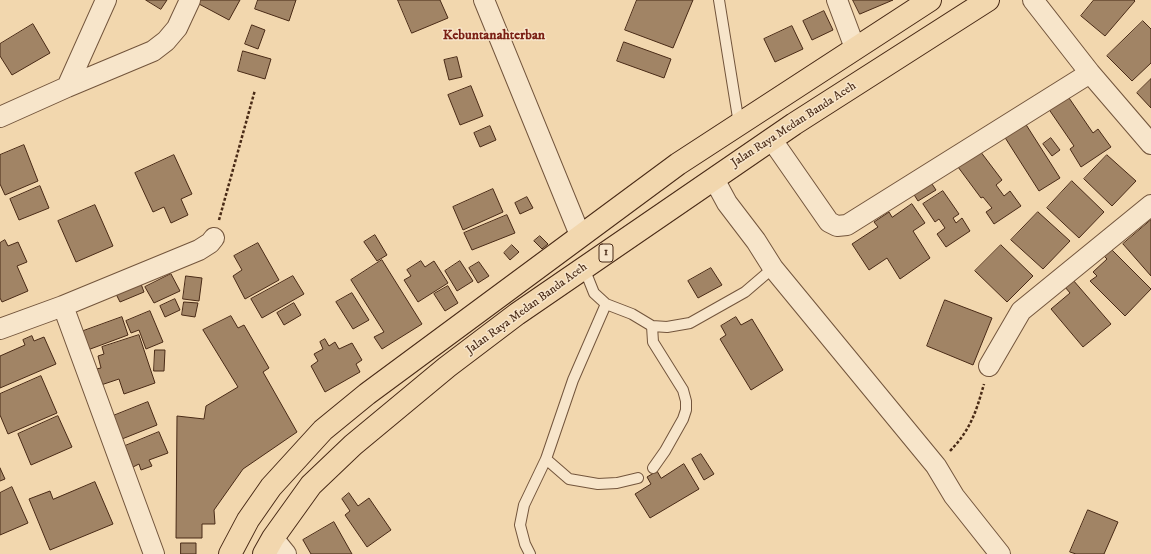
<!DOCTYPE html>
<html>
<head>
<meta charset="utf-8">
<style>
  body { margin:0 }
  canvas { display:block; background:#f2d7ae }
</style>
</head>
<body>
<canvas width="1151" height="554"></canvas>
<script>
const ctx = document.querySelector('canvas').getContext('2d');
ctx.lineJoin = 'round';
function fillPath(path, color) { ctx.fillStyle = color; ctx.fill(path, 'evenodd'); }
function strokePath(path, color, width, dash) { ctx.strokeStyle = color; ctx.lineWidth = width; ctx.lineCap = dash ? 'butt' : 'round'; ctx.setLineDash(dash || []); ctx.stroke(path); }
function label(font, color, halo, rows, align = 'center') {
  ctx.font = font + ' "IM FELL DW Pica",serif'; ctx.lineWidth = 3; ctx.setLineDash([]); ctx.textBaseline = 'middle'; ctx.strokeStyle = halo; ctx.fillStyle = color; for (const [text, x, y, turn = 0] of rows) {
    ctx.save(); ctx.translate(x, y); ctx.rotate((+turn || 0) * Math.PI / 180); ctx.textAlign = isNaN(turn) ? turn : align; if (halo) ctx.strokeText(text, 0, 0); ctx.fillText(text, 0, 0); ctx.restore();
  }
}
const building = new Path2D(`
  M146 0H167L161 9Z
  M201 0H240L229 20 199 4Z
  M258 0H296L289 21 255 9Z
  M398 0H440L448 18 412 33Z
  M637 0H693L673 48 625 30Z
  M853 0H893L860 14Z
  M1094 0H1134L1135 1 1105 36 1081 16Z
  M824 11 833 30 812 40 803 21Z
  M1143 21 1151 29V63L1132 81 1107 56Z
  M33 24 50 53 12 75 0 56V44Z
  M252 25 265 30 258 49 245 44Z
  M792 26 803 49 775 62 764 39Z
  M624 42 671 59 664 78 617 61Z
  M243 51 271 59 265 79 238 71Z
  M457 57 462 77 449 80 444 60Z
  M1151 79V108L1137 93Z
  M471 86 483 116 460 125 448 95Z
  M1067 95 1093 133 1098 129 1111 147 1081 167 1070 149 1074 146 1048 108Z
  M1025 123 1060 178 1039 191 1004 136Z
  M490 126 496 140 480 147 474 133Z
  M1051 138 1060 150 1052 156 1043 144Z
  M24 145 38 181 5 195 0 184V155Z
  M980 151 1002 180 996 185 1004 196 1010 191 1021 206 994 224 986 212 992 208 983 197 981 198 958 167Z
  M174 155 192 194 181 199 188 215 171 223 164 207 153 212 135 173Z
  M1107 155 1136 181 1112 206 1084 179Z
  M930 181 936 190 918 201 913 193Z
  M1072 181 1104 212 1079 238 1047 208Z
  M40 186 49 208 19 220 10 199Z
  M493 189 503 212 463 230 453 207Z
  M943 191 959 214 953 218 956 223 962 218 970 231 946 247 937 234 945 228 939 219 935 222 923 204Z
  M527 197 533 208 520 214 515 203Z
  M912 204 925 223 913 231 930 258 900 279 887 258 869 270 852 244 878 227 874 222 889 212 892 217Z
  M95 205 113 246 76 262 58 221Z
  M1038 212 1070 241 1043 269 1011 240Z
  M507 215 515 233 472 250 464 233Z
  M1151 220V276L1123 244Z
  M375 235 387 255 377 261 364 242Z
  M540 236 548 244 542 249 534 241Z
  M5 240 8 246 18 242 27 262 17 266 28 291 2 302 0 298V243Z
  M258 243 279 280 245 299 233 276 242 270 234 256Z
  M512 245 519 252 510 260 504 253Z
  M1001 245 1033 276 1007 302 975 271Z
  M1110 248 1151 289 1125 316 1090 281 1097 276 1093 272 1107 259 1103 255Z
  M382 260 422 324 382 349 374 337 384 332 351 280Z
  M421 261 425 267 434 261 448 283 418 302 404 280 411 276 407 270Z
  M460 261 473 281 457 291 445 271Z
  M479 262 489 276 478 283 469 268Z
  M711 268 722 285 698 298 688 281Z
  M171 274 180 291 154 303 145 287Z
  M186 276 202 278 199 301 183 299Z
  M293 276 304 294 262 318 251 299Z
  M1073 280 1111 324 1083 347 1051 309 1070 293 1065 287Z
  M141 284 144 292 120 302 116 294Z
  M448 286 458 303 445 311 434 294Z
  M352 293 369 320 353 329 336 302Z
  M175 299 180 310 165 317 160 306Z
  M945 300 992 318 973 365 927 346Z
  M184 302 198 303 195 317 182 315Z
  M294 303 301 315 284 325 277 313Z
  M150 311 163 342 146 349 139 330 131 333 126 321Z
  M231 316 238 328 244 325 269 368 263 372 297 432 243 469 214 510 215 524H202V538H176L177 416 204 419 206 406 238 387 203 330Z
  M122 317 128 335 85 351 78 333Z
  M736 317 741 325 752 319 783 370 751 390 720 339 726 335 721 326Z
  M139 335 155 383 124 394 119 379 101 385 96 369 101 368 98 356 104 354 102 347Z
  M32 336 34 341 44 337 56 364 0 388V356L25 345 23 340Z
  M325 339 329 346 335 342 339 349 352 343 362 360 356 364 360 372 325 392 311 366 318 361 314 354 323 349 320 342Z
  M155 350H165L164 371H154Z
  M41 376 57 413 8 434 0 415V394Z
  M148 402 157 425 122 439 113 416Z
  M58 416 72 447 31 465 18 434Z
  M159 432 168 453 149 460 152 466 141 470 139 464 133 467 125 446Z
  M701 454 714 474 704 480 692 459Z
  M684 464 699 489 650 518 635 494 651 484 647 477 657 471 661 478Z
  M0 468 5 479 0 481Z
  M95 482 113 524 50 550 29 499 50 491 53 499Z
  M12 487 28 523 0 535V493Z
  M349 493 358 506 369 498 391 530 367 547 345 515 350 511 342 499Z
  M1088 510 1118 522 1104 554H1076L1070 552Z
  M334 522 352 554H311L303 540Z
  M181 543H196V554H181Z`);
fillPath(building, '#a18465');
strokePath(building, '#492a16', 1);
const lane = new Path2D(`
  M719 0 739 124
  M606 304 632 314 652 326 667 327 690 323 745 292 773 268
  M652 326 653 342 683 390 686 401V410L683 419 665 451 653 468
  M546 459 569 479 598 484 617 483 638 478
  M530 554 525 544 520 525 524 505 546 459 573 380 606 304 594 293 584 268`);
const street = new Path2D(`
  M484 0 580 235
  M837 0 855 48
  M1033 0 1090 73 1151 144
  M67 87 106 0
  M0 117 67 87 153 51 166 41 177 28 190 0
  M772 140 829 222 837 226 847 225 1090 73
  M714 179 727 203 756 241 773 268 936 466 954 496 1000 554
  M0 329 63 306
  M989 366 1021 311 1151 205
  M273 538 286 554
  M154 554 63 306 199 250 210 243 214 238`);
const highway = new Path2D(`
  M230 554 248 520 271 487 323 430 367 394 678 164 930 0
  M264 554 273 538 311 485 353 445 447 367 517 314 794 124 988 0`);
strokePath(lane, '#73553c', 12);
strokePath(street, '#73553c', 22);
strokePath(highway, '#492a16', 24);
strokePath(new Path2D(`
  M219 220 255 90
  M950 451C971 429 976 412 984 384`), '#492a16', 2.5, [3, 2]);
strokePath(lane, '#f7e5ca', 10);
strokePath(street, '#f7e5ca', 20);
strokePath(highway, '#f2d7ae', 22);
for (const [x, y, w] of [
  [606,253,14]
]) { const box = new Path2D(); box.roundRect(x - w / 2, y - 9, w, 18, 3); ctx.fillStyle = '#f7e5ca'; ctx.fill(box); strokePath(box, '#492a16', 1); }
label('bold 11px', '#492a16', null, [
  ["1",606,253]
]);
label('12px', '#492a16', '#f7e5ca', [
  ["Jalan Raya Medan Banda Aceh",794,125,-33],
  ["Jalan Raya Medan Banda Aceh",527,309,-36]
]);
label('bold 14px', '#7a1f14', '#f7e5ca', [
  ["Kebuntanahterban",494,36]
]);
</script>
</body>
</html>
